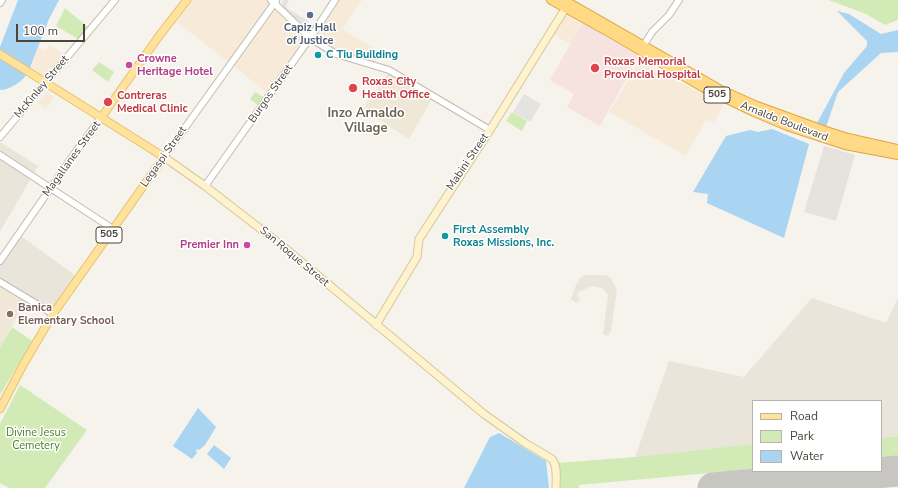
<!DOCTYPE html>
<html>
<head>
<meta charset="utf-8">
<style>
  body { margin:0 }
  #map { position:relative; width:898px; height:488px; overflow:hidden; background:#f6f3ec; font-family:"Nunito Sans",sans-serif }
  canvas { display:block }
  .legend { position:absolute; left:752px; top:400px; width:130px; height:72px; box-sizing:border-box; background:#fff; border:1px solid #b7b4b0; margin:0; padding:5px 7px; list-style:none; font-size:12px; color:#4b4439 }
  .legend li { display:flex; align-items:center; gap:8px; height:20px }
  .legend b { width:20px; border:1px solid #b7b4b0 }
  .scale { position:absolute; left:16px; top:24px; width:69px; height:18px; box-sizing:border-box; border:2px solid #4b4439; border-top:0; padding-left:5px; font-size:12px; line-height:14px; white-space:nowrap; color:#4b4439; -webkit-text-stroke:3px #fff; paint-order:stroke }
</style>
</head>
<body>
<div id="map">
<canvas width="898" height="488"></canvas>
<ul class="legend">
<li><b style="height:5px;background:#ffe39c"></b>Road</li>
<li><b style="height:11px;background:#d2eab5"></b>Park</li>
<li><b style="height:11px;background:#a9d4f2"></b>Water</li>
</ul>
<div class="scale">100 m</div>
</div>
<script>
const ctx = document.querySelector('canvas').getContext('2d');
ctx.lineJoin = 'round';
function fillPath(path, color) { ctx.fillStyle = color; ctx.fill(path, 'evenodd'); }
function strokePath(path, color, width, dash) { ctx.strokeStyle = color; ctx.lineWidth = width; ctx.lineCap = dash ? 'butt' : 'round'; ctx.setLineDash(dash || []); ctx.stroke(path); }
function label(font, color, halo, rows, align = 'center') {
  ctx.font = font + ' "Nunito Sans",sans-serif'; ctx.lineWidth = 3; ctx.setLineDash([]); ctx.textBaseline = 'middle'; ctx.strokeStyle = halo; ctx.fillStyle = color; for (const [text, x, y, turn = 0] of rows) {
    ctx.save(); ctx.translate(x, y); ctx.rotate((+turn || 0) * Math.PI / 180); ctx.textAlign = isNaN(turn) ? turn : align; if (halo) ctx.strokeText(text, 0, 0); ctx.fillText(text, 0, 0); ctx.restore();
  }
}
fillPath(new Path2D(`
  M0 142 38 166 0 232Z
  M21 236 76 276 52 311 0 278V266Z
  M585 275H606L611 278 617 290 611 330 608 336 603 334 608 295 605 291 602 288 592 286 579 292 577 296 580 298 579 302H575L571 299 576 285 581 277Z
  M812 298 886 323 898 298V436L881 438V401H753V444L635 457 669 361 744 377Z`), '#eae5da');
fillPath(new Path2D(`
  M193 0H267L306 40 269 94 177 22Z
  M337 0H362L342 29 380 52 375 63 337 51 325 43 324 44 313 35Z
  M564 14 581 24 570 44 553 34Z
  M49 45 67 56 46 80 30 71 38 47 46 51Z
  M640 61 723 105 714 122 706 120 686 156 609 112Z
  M47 92 55 97 46 109 37 103Z`), '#f7ead8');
fillPath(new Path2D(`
  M824 146 855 155 836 221 804 212Z`), '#e6e2dd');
fillPath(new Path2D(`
  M388 73 432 99 409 139 364 110 368 99 372 97Z
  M0 286 26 301 0 347Z`), '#efe8d6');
fillPath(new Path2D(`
  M582 23 639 56 600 126 567 107 574 94 550 80Z`), '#f6e3e0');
fillPath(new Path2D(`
  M829 0H898V20L885 25 866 14Z
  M65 8 89 28 80 40 56 26Z
  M99 62 114 72 108 82 92 70Z
  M255 92 265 98 259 106 250 99Z
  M512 112 527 121 522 131 506 121Z
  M12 327 32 341 0 395V347Z
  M20 385 87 430 45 488H9L0 483V424Z
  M898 436V456L881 457V438Z
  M753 444V469L579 485V488H559L557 463 635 457Z`), '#d2eab5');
fillPath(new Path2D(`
  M283 0H289L286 6 287 8 308 21 309 25 302 27 282 8Z
  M524 94 541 104 530 122 513 112Z`), '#e5e3e0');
fillPath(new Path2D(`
  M18 0H59L49 19 31 65C29 77 12 90 0 90V47Z
  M837 11 849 14 881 34 898 30V52L881 53 838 92 826 127 816 125 844 73 867 46V41Z
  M750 130 758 132 772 129 809 144 784 238 707 203 708 194 693 192 726 136Z
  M198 408 216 427 205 445 199 450 197 449 196 451 197 453 192 459 173 446Z
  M499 433 546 461 549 488H464L490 437Z
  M214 445 231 458 224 469 207 454Z`), '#a9d4f2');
strokePath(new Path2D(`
  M713 488 898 471`), '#c8c6c3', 31);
const tertiary = new Path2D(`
  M271 0 310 38 336 54 389 70 490 130
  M0 3 2 0
  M642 48 652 32 669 15 679 0
  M0 137 115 0
  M0 155 113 229
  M164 157 276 1
  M205 186 310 38 335 0
  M0 261 77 150 101 118
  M0 282 53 314`);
const secondary = new Path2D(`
  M164 157 205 186 280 244 484 414 525 443 552 459C558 466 556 479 556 488
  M376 325 417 257 419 239 490 130 568 4`);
const primary = new Path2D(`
  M0 54 164 157 53 314 23 365 0 409
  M101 118 159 36 187 0`);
const trunk = new Path2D(`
  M551 0 612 34 704 88 754 112 787 126 845 145 898 155
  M564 0 721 90 757 106 826 131 848 138 898 149`);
strokePath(tertiary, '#c2bbae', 8);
strokePath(secondary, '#d6c79b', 9);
strokePath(primary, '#e6c16a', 9);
strokePath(trunk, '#e0a43c', 10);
strokePath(tertiary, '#fff', 6);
strokePath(secondary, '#fff3cd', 7);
strokePath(primary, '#ffe39c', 7);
strokePath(trunk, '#ffd985', 8);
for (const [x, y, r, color] of [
  [310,15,4,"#5c6f8a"],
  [318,55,4,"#0f9aa8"],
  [129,65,4,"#d1479c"],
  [595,68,5,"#e0444e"],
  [353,88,5,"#e0444e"],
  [108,102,5,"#e0444e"],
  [445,236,4,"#0f9aa8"],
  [247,245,4,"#d1479c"],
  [10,314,4,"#8d6e63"]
]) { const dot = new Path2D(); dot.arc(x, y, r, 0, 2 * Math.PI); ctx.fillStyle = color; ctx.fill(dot); strokePath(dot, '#fff', 1.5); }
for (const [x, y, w] of [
  [717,95,26],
  [109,235,26]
]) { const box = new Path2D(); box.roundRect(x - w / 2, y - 8, w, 16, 3); ctx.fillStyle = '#fff'; ctx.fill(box); strokePath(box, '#4b4439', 1); }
label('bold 10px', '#4b4439', null, [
  ["505",717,95],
  ["505",109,235]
]);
label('bold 11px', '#4e5e75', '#fff', [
  ["Capiz Hall",310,28],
  ["of Justice",310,41]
]);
label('bold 11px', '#0d838f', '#fff', [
  ["C Tiu Building",326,55],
  ["First Assembly",453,230],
  ["Roxas Missions, Inc.",453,243]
], 'left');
label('bold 11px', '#b23c85', '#fff', [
  ["Crowne",137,59],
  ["Heritage Hotel",137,72],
  ["Premier Inn",239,245,"right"]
], 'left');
label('bold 11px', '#be3a42', '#fff', [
  ["Roxas Memorial",604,62],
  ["Provincial Hospital",604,75],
  ["Roxas City",362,82],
  ["Health Office",362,95],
  ["Contreras",117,96],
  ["Medical Clinic",117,109]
], 'left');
label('11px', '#4b4439', '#fff', [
  ["McKinley Street",42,87,-50],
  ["Burgos Street",271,94,-55],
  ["Arnaldo Boulevard",784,122,21],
  ["Legaspi Street",164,157,-55],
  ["Magallanes Street",72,159,-54],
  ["Mabini Street",468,162,-56],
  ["San Roque Street",294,257,40]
]);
label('bold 11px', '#785e54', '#fff', [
  ["Banica",18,308],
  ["Elementary School",18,321]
], 'left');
label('11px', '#4a7f2a', '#fff', [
  ["Divine Jesus",36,433],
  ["Cemetery",36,446]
]);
label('bold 13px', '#6e6250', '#fff', [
  ["Inzo Arnaldo",366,114],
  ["Village",366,129]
]);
</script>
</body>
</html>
